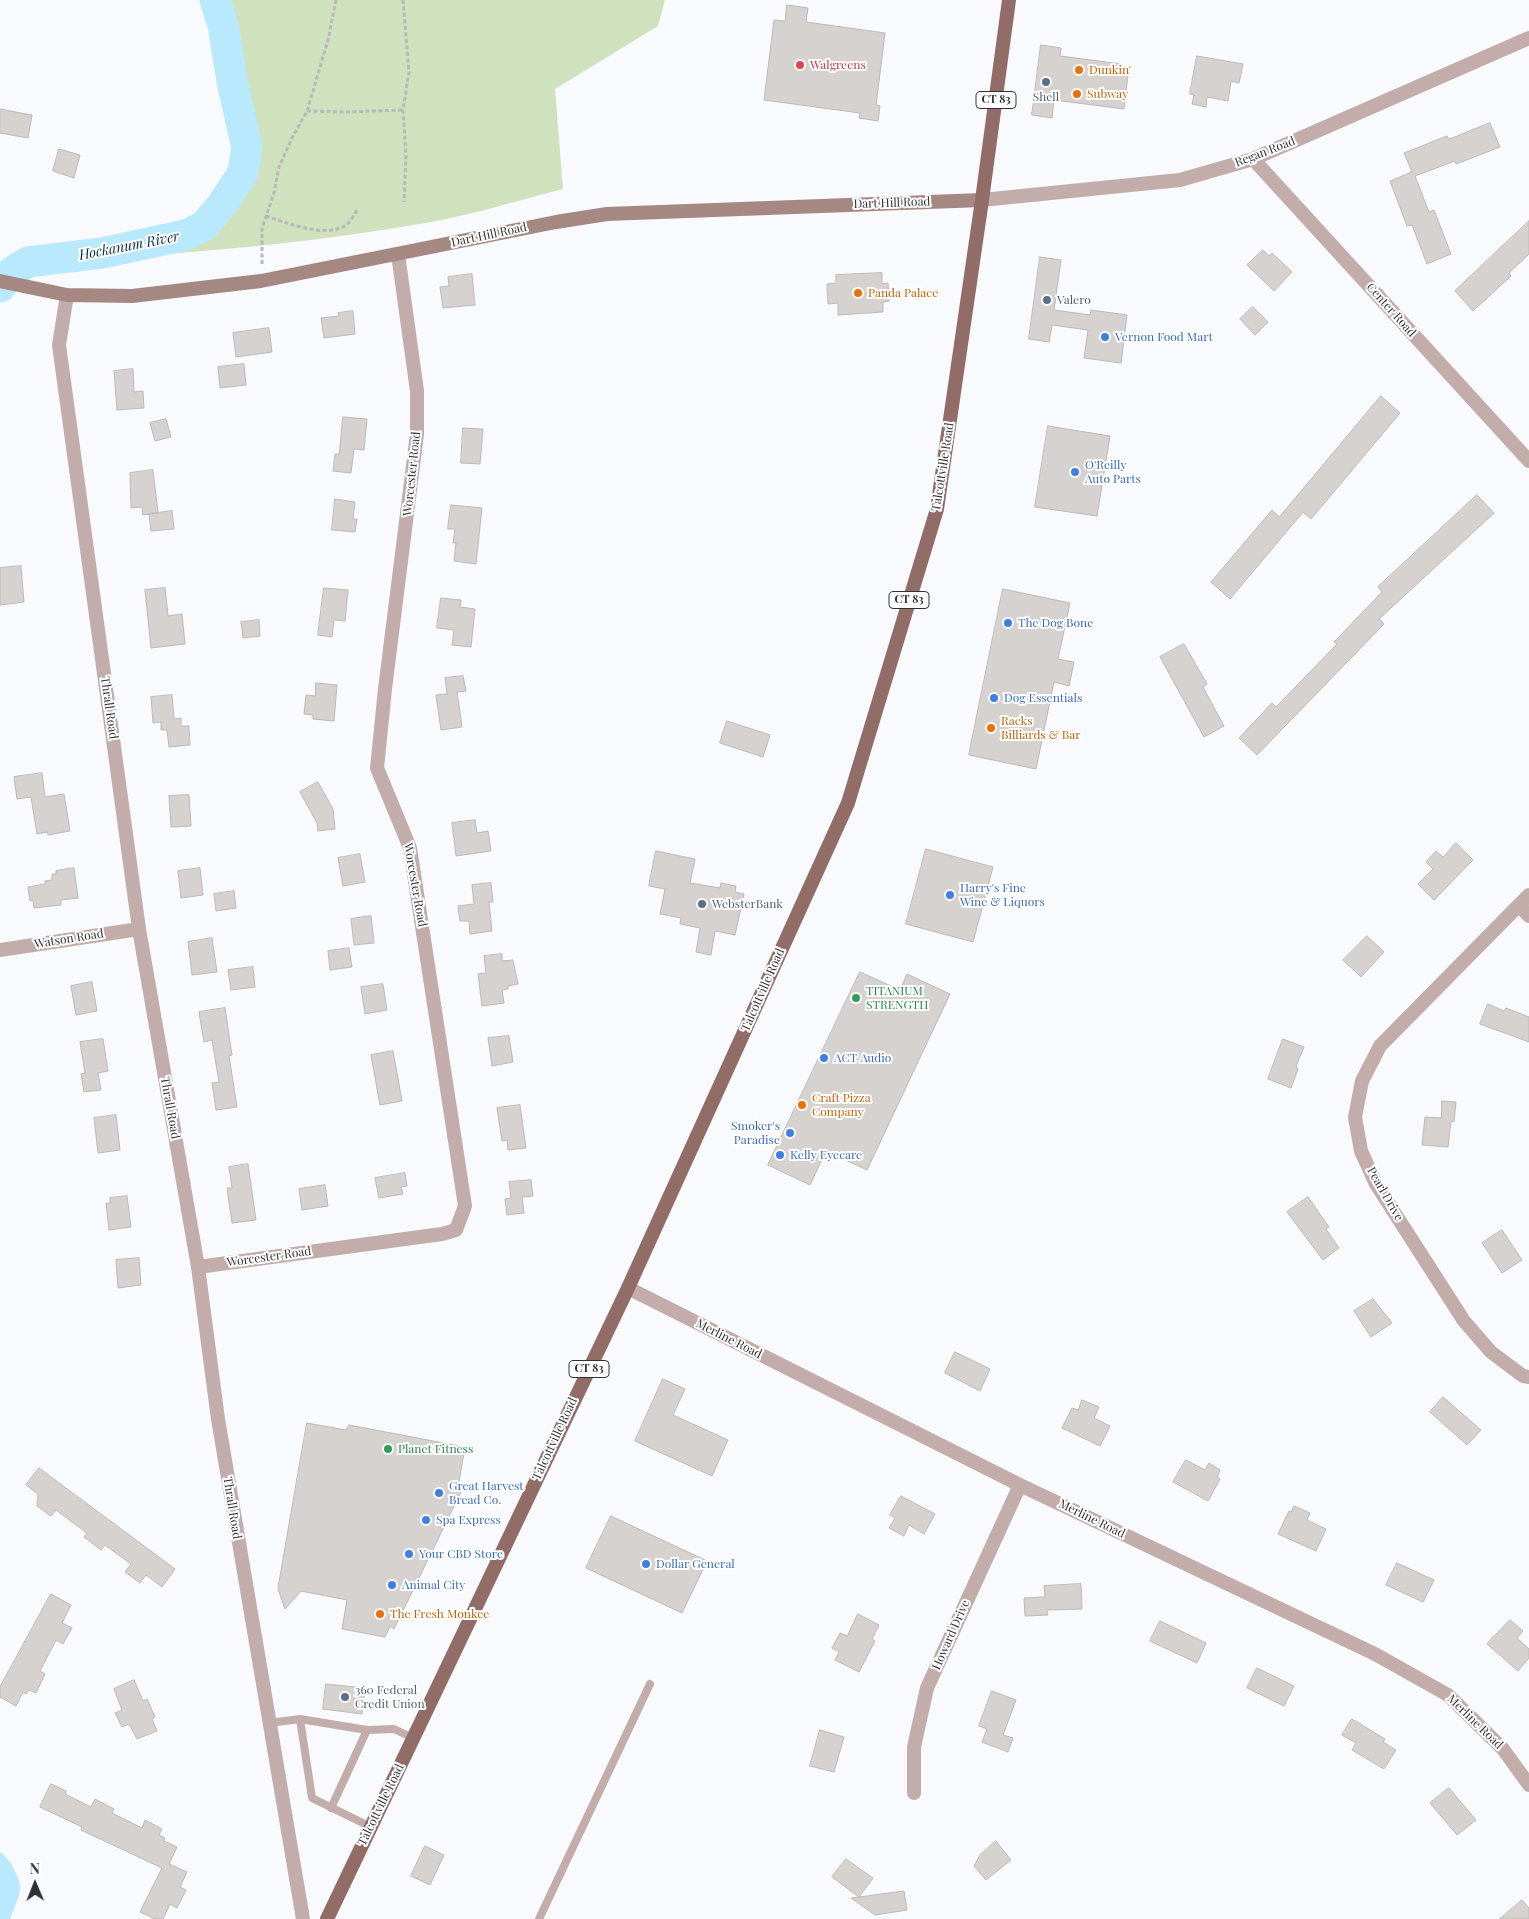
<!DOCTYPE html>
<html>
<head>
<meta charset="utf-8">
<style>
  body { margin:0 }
  #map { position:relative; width:1529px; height:1919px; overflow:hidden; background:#f8fafe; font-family:"Playfair Display",serif }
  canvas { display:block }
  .north { position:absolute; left:10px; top:1859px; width:50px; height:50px; -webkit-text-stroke:4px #fff; paint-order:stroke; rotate:359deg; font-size:14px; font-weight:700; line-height:20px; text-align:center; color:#2f3032 }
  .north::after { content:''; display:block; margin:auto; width:18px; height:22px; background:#2f3032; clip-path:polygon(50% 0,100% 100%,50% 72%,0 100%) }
</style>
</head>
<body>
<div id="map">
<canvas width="1529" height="1919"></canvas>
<div class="north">N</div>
</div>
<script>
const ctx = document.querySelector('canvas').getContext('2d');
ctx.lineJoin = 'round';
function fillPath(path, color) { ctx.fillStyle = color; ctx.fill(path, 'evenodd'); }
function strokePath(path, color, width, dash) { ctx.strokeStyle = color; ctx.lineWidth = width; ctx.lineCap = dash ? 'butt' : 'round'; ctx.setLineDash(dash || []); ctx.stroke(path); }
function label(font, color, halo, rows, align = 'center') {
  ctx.font = font + ' "Playfair Display",serif'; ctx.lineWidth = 4; ctx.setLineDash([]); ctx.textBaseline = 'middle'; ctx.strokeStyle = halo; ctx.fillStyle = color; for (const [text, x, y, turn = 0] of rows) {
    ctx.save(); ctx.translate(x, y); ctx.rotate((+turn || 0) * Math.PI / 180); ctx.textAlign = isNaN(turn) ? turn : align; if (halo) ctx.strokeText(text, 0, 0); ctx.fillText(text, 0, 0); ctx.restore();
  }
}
fillPath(new Path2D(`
  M215 0H665L658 26 555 89 563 189C519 200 475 214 431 222 319 242 206 252 93 259L84 256C113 251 182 243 204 226 215 217 223 205 230 193 239 181 246 171 247 156 248 131 237 106 232 82 226 54 225 26 215 0Z`), '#d0e1bd');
fillPath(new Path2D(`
  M0 1852C9 1857 21 1879 20 1889 19 1899 13 1910 10 1919H0Z`), '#b9e9fd');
strokePath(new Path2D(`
  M0 287 12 272 28 262 102 253 186 235 204 226 221 206 243 173 247 148 232 81 223 25 215 0`), '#b9e9fd', 31);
const building = new Path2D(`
  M787 5 808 8 806 22 885 33 876 105 880 106 878 121 859 118 860 113 764 100 774 20 785 21Z
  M1041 45 1061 48 1060 56 1122 64 1121 74 1128 75 1124 109 1054 100 1052 118 1032 115Z
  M1197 56 1243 64 1239 83 1231 81 1228 101 1207 97 1206 107 1192 104 1194 95 1190 94Z
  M0 109 32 115 28 138 0 133Z
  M1490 123 1500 147 1456 164 1455 161 1415 176 1429 212 1434 210 1451 254 1427 264 1412 225 1407 226 1390 181 1412 172 1404 153 1447 136 1449 139Z
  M59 149 80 155 74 178 53 171Z
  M1529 221V254L1509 273 1511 276 1473 311 1455 291Z
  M1263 250 1269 256 1272 253 1292 272 1274 291 1247 265Z
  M1040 257 1061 260 1054 310 1090 315 1091 310 1127 315 1121 363 1084 358 1088 330 1052 325 1049 342 1029 339Z
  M882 273V284L888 283 889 301 883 302V312L838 315V303L828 304 827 284 836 283V275Z
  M472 274 475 305 443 308 440 287 449 286 448 277Z
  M1253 307 1268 322 1255 335 1240 319Z
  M353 311 355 334 324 338 321 318 339 316 338 313Z
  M269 328 272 352 236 357 233 333Z
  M244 364 246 385 220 388 218 367Z
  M133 369 134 392 143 391 144 408 117 410 114 371Z
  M1381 396 1400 413 1311 519 1303 512 1230 599 1211 582 1272 510 1279 517Z
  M343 417 367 419 364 450 354 449 351 473 333 471 335 454H339Z
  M166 419 171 437 155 441 150 423Z
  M1048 426 1110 436 1097 516 1035 507Z
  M463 428 483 429 480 464 461 463Z
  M153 470 158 513 143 515 142 507 131 508 130 473Z
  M1477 495 1494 513 1379 619 1384 624 1257 755 1239 738 1272 703 1276 707 1337 644 1334 642 1382 592 1378 587Z
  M335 499 355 502 353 519H357L355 532 332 530Z
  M451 505 482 508 476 564 454 561 456 543H453L455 529H448Z
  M172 511 174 529 151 531 149 514Z
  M21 566 24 602 0 605V568Z
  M165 588 168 616 182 614 185 644 151 648 145 590Z
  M324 588 348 590 345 621 334 620 332 637 318 635Z
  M1003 589 1070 603 1058 659 1074 662 1069 686 1054 682 1036 769 969 755Z
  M441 598 461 600 460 607 475 609 471 647 452 645 454 630 437 628Z
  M259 620 260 636 243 638 241 622Z
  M1184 644 1207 684 1203 687 1224 726 1204 737 1160 657Z
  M463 676 466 691 457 692 462 727 441 730 436 695 447 694 445 678Z
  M316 683 337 685 334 721 313 719V715L304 714 306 695 315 696Z
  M172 695 174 719 181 718V726H189L190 745 169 747 167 730H161V722L153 723 151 697Z
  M727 721 770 735 763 757 720 743Z
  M42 773 45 797 64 794 70 831 48 835 47 832 37 834 31 797 17 799 14 777Z
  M318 782 333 809 335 829 318 831 317 823 300 792Z
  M189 795 191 826 171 827 169 796Z
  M475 820 477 833 488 831 491 851 456 856 452 823Z
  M1456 843 1473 860 1434 900 1418 884 1433 869 1426 862 1436 851 1443 857Z
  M926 849 993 867 973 942 906 924Z
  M656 851 695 859 690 883 720 888 721 883 736 886 735 892 744 894 735 935 715 931 711 955 696 952 700 928 680 924 681 918 660 914 665 889 649 886Z
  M360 854 365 882 343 886 338 858Z
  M74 868 78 898 61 900V905L34 908 33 900 30 901 28 887 45 884V881L52 880V874H56V871Z
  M200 868 203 895 181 898 178 871Z
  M491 883 493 902H489L492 931 470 934 469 921H460L458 906 474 904 472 885Z
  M234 891 236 908 216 911 214 894Z
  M371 916 374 943 354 945 351 919Z
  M1367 936 1384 952 1361 977 1343 960Z
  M212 938 217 972 192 975 188 942Z
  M349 948 352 967 330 970 328 951Z
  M502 954V961L513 960 518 984 508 986V989L502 990 504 1003 482 1006 478 974 486 973 484 956Z
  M253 967 255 987 231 990 228 970Z
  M860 972 900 990 907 974 950 994 867 1170 826 1151 810 1185 768 1165Z
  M92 982 97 1011 76 1015 71 986Z
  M383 984 387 1010 365 1014 361 987Z
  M1488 1004 1504 1011 1506 1008 1529 1017V1042L1480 1024Z
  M225 1008 232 1055 229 1056 237 1107 216 1110 212 1083 219 1082 212 1040 204 1042 199 1012Z
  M509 1036 513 1062 492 1066 488 1038Z
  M103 1039 108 1071 98 1073 101 1090 84 1092 81 1074 85 1073 80 1042Z
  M1283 1039 1304 1047 1296 1066 1298 1069 1291 1088 1268 1079Z
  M393 1051 402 1101 380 1105 371 1055Z
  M1442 1101 1456 1102 1454 1122 1451 1121 1448 1147 1422 1145 1425 1117 1441 1118Z
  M520 1105 526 1148 508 1150 507 1140 502 1141 497 1108Z
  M116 1115 120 1150 98 1153 94 1118Z
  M248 1164 256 1220 232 1223 227 1188H232L229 1167Z
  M405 1173 407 1186 401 1187 403 1194 379 1198 375 1178Z
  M531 1180 533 1196 522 1197 524 1213 507 1215 505 1199 511 1198 509 1182Z
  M325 1185 328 1206 302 1210 299 1189Z
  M127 1196 131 1227 109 1230 106 1203H110V1198Z
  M1308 1197 1329 1227 1326 1229 1339 1248 1323 1260 1287 1212Z
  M1502 1230 1522 1260 1502 1273 1482 1243Z
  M139 1258 141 1285 118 1288 116 1260Z
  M1373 1299 1392 1323 1371 1337 1354 1311Z
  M955 1352 990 1369 980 1391 945 1373Z
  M663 1379 685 1389 673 1415 728 1440 712 1476 635 1441Z
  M1443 1397 1481 1430 1467 1445 1430 1412Z
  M1082 1400 1099 1407 1094 1418 1110 1426 1100 1446 1062 1428 1072 1408 1078 1410Z
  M307 1423 346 1430 349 1425 465 1447 458 1488 462 1490 394 1629 390 1626 385 1637 342 1629 347 1600 301 1591 285 1609 278 1589Z
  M1186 1460 1205 1470 1209 1463 1220 1470 1217 1477 1220 1479 1208 1501 1173 1482Z
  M39 1468 175 1569 162 1587 146 1575 140 1583 125 1572 131 1564 105 1545 101 1550 84 1537 87 1533 56 1510 51 1516 37 1506 38 1494 26 1485Z
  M901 1496 935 1514 924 1534 909 1525 904 1536 889 1528 895 1518 890 1515Z
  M1294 1506 1310 1513 1307 1520 1326 1529 1316 1551 1278 1534 1289 1511 1291 1512Z
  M611 1516 707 1561 682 1613 586 1568Z
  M1397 1563 1434 1580 1423 1602 1386 1585Z
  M1081 1584 1082 1609 1047 1610 1048 1615 1025 1616 1024 1598 1045 1597 1044 1586Z
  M51 1594 71 1605 62 1623 72 1628 63 1644 56 1640 40 1671 45 1674 36 1693 29 1690 26 1694 23 1692 16 1706 0 1697V1687Z
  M858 1614 879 1625 872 1639 875 1641 859 1672 835 1660 839 1652 832 1648 840 1633 847 1636Z
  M1510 1620 1523 1631 1517 1638 1529 1649V1658L1518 1671 1487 1644Z
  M1160 1621 1206 1643 1197 1663 1150 1641Z
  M1257 1668 1294 1686 1284 1706 1247 1688Z
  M134 1680 143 1701 147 1699 155 1717 152 1719 157 1731 137 1739 129 1724 122 1727 115 1713 122 1710 114 1689Z
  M326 1684 365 1688 362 1714 323 1709Z
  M992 1691 1016 1700 1003 1735 1013 1738 1008 1752 982 1742 987 1729 979 1726Z
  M1352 1719 1385 1739 1383 1742 1396 1750 1384 1769 1352 1750 1356 1743 1342 1735Z
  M820 1730 844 1737 834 1772 810 1766Z
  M51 1784 66 1791 65 1794 91 1807 95 1799 114 1809 112 1813 142 1828 145 1820 162 1829 159 1835 165 1838 164 1841 177 1847 169 1864 187 1872 180 1887 186 1890 177 1908 170 1904 163 1919H155L140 1912 162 1868 81 1830 82 1827 40 1807Z
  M1449 1788 1476 1820 1457 1835 1430 1803Z
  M996 1841 1011 1860 986 1880 974 1866 980 1855Z
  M425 1846 444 1855 430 1885 411 1876Z
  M846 1859 873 1878 859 1897 904 1891 907 1910 875 1915 851 1898 859 1897 832 1877Z
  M1522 1900 1529 1908V1919H1500Z`);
fillPath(building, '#d6d2cf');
strokePath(building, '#bdb8b6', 1);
strokePath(new Path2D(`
  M403 0 409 72 403 110 406 156 404 202
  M307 111 345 112 403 110
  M266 216C287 223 322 237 343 227 350 224 354 214 358 209
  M262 264V228L274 193 279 167 292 138 307 111 328 40 336 0`), '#b6b8bb', 3, [4, 2.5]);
strokePath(new Path2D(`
  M300 1719 312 1798 371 1827
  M269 1723 300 1719 367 1730 394 1729 413 1738
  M331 1808 367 1730
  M539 1919 650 1684`), '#c2adaa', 8);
strokePath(new Path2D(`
  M67 295 59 345 139 929 198 1267 218 1419 303 1919
  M1519 905 1529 895
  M1529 916 1519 905 1380 1046 1362 1081 1355 1117 1361 1151 1376 1184 1464 1321 1491 1352 1523 1376 1529 1377
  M0 950 139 929
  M198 1267 442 1234 456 1230 465 1206 410 848 377 768 385 689 417 434V391L398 254
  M628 1288 1020 1485 1375 1654 1448 1695 1503 1749 1529 1785
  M914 1793V1747L927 1688 1020 1485`), '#c2adaa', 14);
strokePath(new Path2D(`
  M1253 159 1529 461
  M982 200 1180 180 1253 159 1529 38`), '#c2adaa', 14);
strokePath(new Path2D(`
  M0 281 67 295 132 296 261 281 556 222 607 214 982 200`), '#a68883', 14);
strokePath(new Path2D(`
  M327 1919 628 1288 848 803 937 509 982 200 1009 0`), '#926d68', 14);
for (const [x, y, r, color] of [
  [800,65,5,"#e0444e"],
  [1079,70,5,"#e8710a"],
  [1046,82,5,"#5c6f8a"],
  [1077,94,5,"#e8710a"],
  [858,293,5,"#e8710a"],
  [1047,300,5,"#5c6f8a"],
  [1105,337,5,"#3f7fe0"],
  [1075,472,5,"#3f7fe0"],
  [1008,623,5,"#3f7fe0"],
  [994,698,5,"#3f7fe0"],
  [991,728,5,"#e8710a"],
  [950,895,5,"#3f7fe0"],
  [702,904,5,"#5c6f8a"],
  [856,998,5,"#2e9e5b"],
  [824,1058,5,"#3f7fe0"],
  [802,1105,5,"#e8710a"],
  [790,1133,5,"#3f7fe0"],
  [780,1155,5,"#3f7fe0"],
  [388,1449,5,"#2e9e5b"],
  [439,1493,5,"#3f7fe0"],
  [426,1520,5,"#3f7fe0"],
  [409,1554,5,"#3f7fe0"],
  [646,1564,5,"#3f7fe0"],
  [392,1585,5,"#3f7fe0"],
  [380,1614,5,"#e8710a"],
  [345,1697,5,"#5c6f8a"]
]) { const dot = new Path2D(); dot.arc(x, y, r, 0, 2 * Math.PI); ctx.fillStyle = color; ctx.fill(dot); strokePath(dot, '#fff', 2); }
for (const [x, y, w] of [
  [996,100,40],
  [909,600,40],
  [589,1369,40]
]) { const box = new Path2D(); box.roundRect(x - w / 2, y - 8.5, w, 17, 4); ctx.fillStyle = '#fff'; ctx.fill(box); strokePath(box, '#2f3032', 1); }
label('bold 11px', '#2f3032', null, [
  ["CT 83",996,100],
  ["CT 83",909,600],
  ["CT 83",589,1369]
]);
label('12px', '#be3a42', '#fff', [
  ["Walgreens",810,65]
], 'left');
label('12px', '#c56008', '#fff', [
  ["Dunkin'",1089,70],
  ["Subway",1087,94],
  ["Panda Palace",868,293],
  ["Racks",1001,721],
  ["Billiards & Bar",1001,735],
  ["Craft Pizza",812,1098],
  ["Company",812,1112],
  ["The Fresh Monkee",390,1614]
], 'left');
label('12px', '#4e5e75', '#fff', [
  ["Shell",1046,97,"center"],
  ["Valero",1057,300],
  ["WebsterBank",712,904],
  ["360 Federal",355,1690],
  ["Credit Union",355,1704]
], 'left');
label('12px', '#2f3032', '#fff', [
  ["Regan Road",1265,152,-21],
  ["Dart Hill Road",892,203,-2],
  ["Dart Hill Road",489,235,-12],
  ["Center Road",1391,310,48],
  ["Talcottville Road",943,467,-81],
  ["Worcester Road",412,474,-84],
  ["Thrall Road",109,708,82],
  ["Worcester Road",415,885,80],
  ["Watson Road",69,939,-9],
  ["Talcottville Road",763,990,-66],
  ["Thrall Road",170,1108,80],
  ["Pearl Drive",1385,1194,60],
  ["Worcester Road",269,1257,-8],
  ["Merline Road",729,1339,27],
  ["Talcottville Road",555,1439,-65],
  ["Thrall Road",232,1508,81],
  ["Merline Road",1092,1519,26],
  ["Howard Drive",951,1635,-66],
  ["Merline Road",1475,1722,44],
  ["Talcottville Road",381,1805,-64]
]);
label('12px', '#366cbe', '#fff', [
  ["Vernon Food Mart",1115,337],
  ["O'Reilly",1085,465],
  ["Auto Parts",1085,479],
  ["The Dog Bone",1018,623],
  ["Dog Essentials",1004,698],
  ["Harry's Fine",960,888],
  ["Wine & Liquors",960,902],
  ["ACT Audio",834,1058],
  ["Smoker's",780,1126,"right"],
  ["Paradise",780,1140,"right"],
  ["Kelly Eyecare",790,1155],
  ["Great Harvest",449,1486],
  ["Bread Co.",449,1500],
  ["Spa Express",436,1520],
  ["Your CBD Store",419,1554],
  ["Dollar General",656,1564],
  ["Animal City",402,1585]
], 'left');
label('12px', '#27864d', '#fff', [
  ["TITANIUM",866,991],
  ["STRENGTH",866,1005],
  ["Planet Fitness",398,1449]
], 'left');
label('italic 14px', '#05303f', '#fff', [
  ["Hockanum River",129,246,-11]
]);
</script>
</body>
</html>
